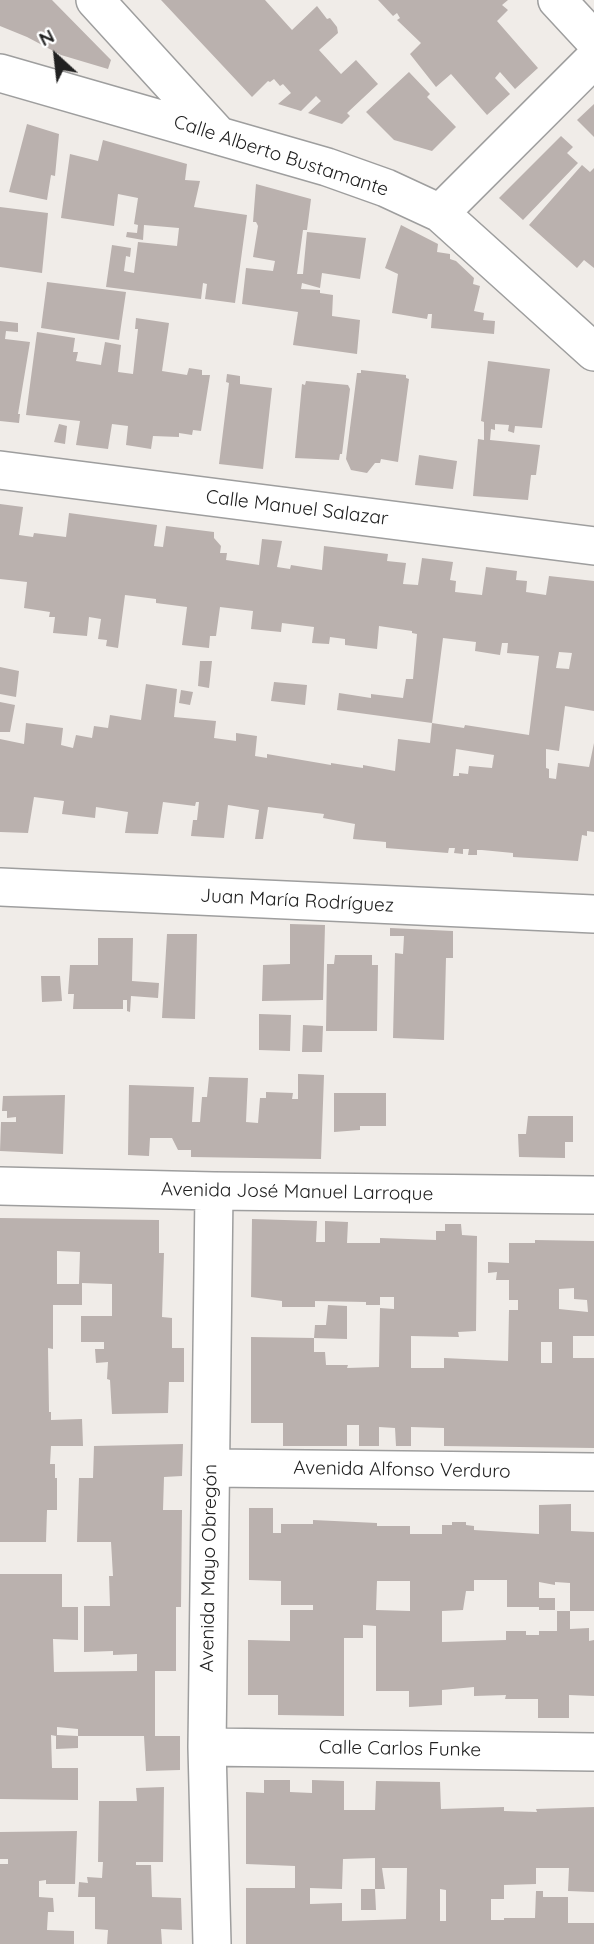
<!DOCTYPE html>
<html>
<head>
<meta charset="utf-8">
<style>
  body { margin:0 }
  #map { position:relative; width:594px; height:1944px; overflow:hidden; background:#f0ece8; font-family:Quicksand,sans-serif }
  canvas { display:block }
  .north { position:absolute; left:21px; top:21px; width:70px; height:70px; -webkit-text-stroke:5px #fff; paint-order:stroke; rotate:333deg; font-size:19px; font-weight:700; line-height:28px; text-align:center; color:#212121 }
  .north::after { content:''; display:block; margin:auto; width:24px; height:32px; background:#212121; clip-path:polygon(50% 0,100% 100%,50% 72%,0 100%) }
</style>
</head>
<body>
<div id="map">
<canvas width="594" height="1944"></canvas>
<div class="north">N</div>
</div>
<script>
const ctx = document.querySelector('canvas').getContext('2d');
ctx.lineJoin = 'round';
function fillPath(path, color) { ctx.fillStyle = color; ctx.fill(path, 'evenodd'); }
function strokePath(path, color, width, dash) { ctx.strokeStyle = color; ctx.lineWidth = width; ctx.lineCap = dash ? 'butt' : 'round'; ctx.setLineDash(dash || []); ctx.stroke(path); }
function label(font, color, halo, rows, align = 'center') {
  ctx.font = font + ' Quicksand,sans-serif'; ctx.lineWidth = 7; ctx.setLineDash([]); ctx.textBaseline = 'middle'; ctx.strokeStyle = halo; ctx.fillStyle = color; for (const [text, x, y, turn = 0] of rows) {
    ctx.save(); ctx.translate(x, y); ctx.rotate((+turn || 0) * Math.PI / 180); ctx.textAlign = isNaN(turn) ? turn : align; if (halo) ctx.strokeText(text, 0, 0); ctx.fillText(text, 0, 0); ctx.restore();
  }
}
fillPath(new Path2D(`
  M0 0H52L111 60 108 69 61 55 27 37 0 26Z
  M161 0H265L292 30 317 6 327 19 330 18 337 27 338 33 319 50 341 74 356 60 378 84 347 113 350 116 342 124 308 113 321 101 316 96 301 111 278 104 291 93 283 84 280 86 274 79 270 82 268 81 252 97Z
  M378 0H508L502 5 508 10 497 21 538 68 515 89 500 72 495 78 510 94 487 115 451 74 436 87 410 54 421 43 397 20 400 18 397 13 393 16Z
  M409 72 430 94 427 97 456 127 432 151 394 140 366 112Z
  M594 104V137L577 120Z
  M27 124 59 134 55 176 51 175 47 200 9 192Z
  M561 136 573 147 567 153 578 163 523 220 499 198Z
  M103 140 187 164 185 180 200 181 194 207 247 215 235 303 205 299 207 284 203 283 201 299 106 287 112 245 131 248 130 257 126 256 124 271 134 273 138 242 177 246 179 228 144 225 143 240 126 237 127 232 137 233 138 225 134 224 138 198 118 194 114 226 61 218 70 154 98 161Z
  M582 165 590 172 594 168V268L584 260 577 268 529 225Z
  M256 184 311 199 307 230H303L297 274H303L307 232 366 238 360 279 322 273 320 288 302 283 301 289 320 290V293L333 295 332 316 360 320 357 354 293 345 298 312 242 304 246 268 273 271 275 261 253 257 258 226 256 222H253Z
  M0 207 48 213 42 273 0 267Z
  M401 225 438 244 437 252 450 254V259L456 261 474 278 473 284 480 286 474 311 484 313 483 320 495 321 494 334 431 328 432 314H428L427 319 392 313 398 274 385 268Z
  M47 282 126 292 119 340 41 328Z
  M136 318 169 323 162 371 187 375 189 368 202 370V375H210L201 431 193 430 192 435 179 433V437L153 436 151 449 126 445 128 426 112 424 108 449 76 445 80 421 26 415 37 332 75 338 73 352H78L76 361 101 365 105 342 121 345 118 372 133 374 138 329H135Z
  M0 321 18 323V332L6 331 5 339 30 342 18 414H20L19 423 0 421Z
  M488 361 550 369 542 428 515 426 514 433 508 431 509 425 495 424V430L491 429 490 440 540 445 536 475H531L528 500 473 496 478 439 484 440V422L481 421Z
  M361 370 406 375V378L409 379 398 462 381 459 380 463H375L367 473 351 470 346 459 357 373H361Z
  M227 374 240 376V384L272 388 263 469 219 464 229 383 226 382Z
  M306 381 348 385 350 389 342 454H340L339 460 295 458 302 384 305 385Z
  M59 424 67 426 65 444 54 442Z
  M419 455 457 461 453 489 415 485Z
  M0 504 23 507 19 535 33 537 34 533 66 537 69 513 157 525 154 546 163 547 166 526 214 532V538L221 546 220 553H227L226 560 259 565 262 539 282 541 277 567 290 569 291 565 322 570 324 546 388 554 387 561 406 563 403 584 418 585 422 558 453 562 450 580 456 581 455 592 482 595 486 567 517 571 516 580 527 581 526 592 546 595 549 576 594 581V711L565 706 559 751 546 749V768L549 769V778L556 779 558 763 589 767 594 743V832L587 831V836L582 835 578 861 513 857V853L482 850H477V855H468L469 849H463V854L454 853 455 848H449L448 853 386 848V842L353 839 355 824 323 818 324 814 268 807 263 839H255L259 810 228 805 224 838 191 836 193 820H197L199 802H196L195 806 163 802 158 834 125 833 128 812 96 807 95 818 62 814 64 801 34 797 28 833 0 832V739L24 744 26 723 63 728 61 745 73 748 76 735 92 738 94 726 108 728 110 715 141 720 146 684 177 689 174 717 216 721 214 738 236 741V733L257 736 255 756 267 758V754L331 765V763L363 768V765L395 771 398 739 430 743 432 723 464 728 465 725 529 735 539 656 507 653 508 643H502L500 655 475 651 476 642 443 638 432 723 337 710 339 693 371 698V694L403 698 406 679H413L417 634 412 633V631L379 626 377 649 345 645V639L330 637 329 644 312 643 314 627 282 623 281 632 251 629 253 611 220 607 216 636H210L209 648 182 645 187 607 156 603V599L125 595 118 648 106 646 107 640 98 639 101 619 89 617 87 636 53 633 55 617H49L50 612 24 608 27 582 0 579ZM559 652 572 653 569 669 556 668ZM456 749 494 755 492 768 469 766 468 774 459 773V776H453Z
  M200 661H212L209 688 198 686Z
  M0 667 19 671 16 697 0 694Z
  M274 682 307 685 305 705 271 701Z
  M181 690 193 692 190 705 179 703Z
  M0 702 15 705 10 732H0Z
  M290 924 325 925 323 1000 262 1001 263 965 290 964Z
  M390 928 453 931V958H446L444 1040 393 1038 395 953 403 954 404 936H390Z
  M167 934H197L195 1019 162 1018Z
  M98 938H133L132 981 159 983 158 998 131 996 130 1012 127 1011V1000H123V1009H73L74 994H68L70 965H98Z
  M335 955H372V965H378L377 1031H326L327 964H334Z
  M41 976H60L62 1001 42 1002Z
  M259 1014 291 1015 290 1051 259 1050Z
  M303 1025 323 1026 322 1052H302Z
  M298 1074 324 1075 321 1159 191 1157V1150H178L172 1138H150L149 1156 128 1155 129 1085 194 1087 192 1122H200L202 1097H207L209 1077 248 1078 246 1122 258 1123 260 1098H266V1092L293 1093 292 1099H298Z
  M334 1093H386V1126H360V1130L334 1132Z
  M65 1095 63 1154 0 1151 1 1122H16V1117L7 1118V1111H2L3 1096Z
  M528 1116H573V1142H565V1158L519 1157 518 1134H526Z
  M0 1218 159 1220V1253H164L162 1317 172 1318V1348H184V1382H169L168 1413 112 1414 110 1380 107 1379 108 1362 96 1363 95 1349H104V1342H81V1316H112V1284L82 1283V1305H53V1349L48 1348 49 1412H51V1420L82 1419 83 1446H51L50 1464H55V1478H57V1510H47L46 1542H0ZM57 1251 80 1252 79 1284H57Z
  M252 1219 317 1221 316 1242H325V1221L348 1222 347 1243H380V1238L436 1240V1231H445V1224H461L462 1235 477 1236 476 1331 458 1332 459 1337 411 1336V1368H444V1358L508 1361 509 1310H518V1300H509V1280H496L497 1272 488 1273V1262L509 1263V1243H535V1240L594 1241V1336H573V1358H594V1448L444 1446V1428L411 1427V1446H396L395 1428 379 1427V1446H359V1425H347V1446H283V1423H251V1337L314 1338V1352H325L326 1365H348L347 1368 379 1367 380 1308 394 1309V1297H380V1305H366V1302L315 1301V1307H282V1301L251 1297ZM574 1288V1299L587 1300 588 1312 559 1309V1289ZM541 1342H552V1363H541Z
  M328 1305 347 1306V1339L314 1338 315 1325H326Z
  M183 1444 182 1476 164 1477 163 1510H182L181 1607H176V1671H155V1736H180V1770L146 1771 144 1736H78V1729L57 1727V1735L78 1736V1748L56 1749V1736L51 1735 52 1768H78V1800L0 1799V1574H62V1607H78V1640L53 1639 54 1672 137 1671V1654L113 1655V1651L84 1652V1606H110L109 1576H113L111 1542H77L79 1478H93L94 1446Z
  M571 1504V1531L594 1532V1611H570V1583L555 1582V1585L539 1582V1598H555V1610H539V1607H507V1580H474V1591H466L463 1610 442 1611V1642L506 1640V1631H526V1635H539V1631H557V1611H570V1629L589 1628V1641L594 1640V1696L569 1695V1718H538V1699H505L506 1695 474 1696V1687L442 1690V1705L409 1707V1691H376V1626L363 1625V1638H344V1716L278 1715V1695H248V1640L290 1641V1610H313V1605H281V1581L249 1580V1508H273V1533H281V1524H313V1520L377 1523V1526H410V1534H442V1525H452V1522H466V1525L474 1526V1530L539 1534V1505ZM377 1581H410V1611L376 1610Z
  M264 1780H290V1792L312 1793V1780L344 1781V1810H375L376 1781 440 1782 441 1809 504 1807V1811L537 1812 536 1809 594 1807V1892L568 1891 569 1868H536V1884L504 1885V1899H491V1920H504V1918H535L536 1891H543V1897H568V1923H594V1944H246V1888H295V1866L246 1864V1792L264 1793ZM375 1858V1889H385L382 1868H407L406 1919 342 1921V1903L310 1904V1888L342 1889 343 1859ZM440 1889 446 1890V1921H440Z
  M164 1787 163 1862H136V1865H151L152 1897 181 1898 182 1930 161 1929 162 1944H107L108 1930 95 1929V1897H78L79 1882 88 1883 87 1877 102 1878 103 1862H98L99 1801H137L136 1788Z
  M77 1831 75 1884H46V1880L39 1881V1897L53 1898 54 1912H48L47 1930 74 1931V1944H0V1864H8V1859H0V1832Z
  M361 1889H375L376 1910H361Z`), '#bab1ae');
const minor = new Path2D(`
  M95 0 219 136
  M557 0 594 40
  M0 73 327 167 386 188 440 213 594 352
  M440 213 594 59
  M0 470 594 546
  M0 887 594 914
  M0 1186 214 1191 594 1195
  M211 1468 594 1472
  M207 1747 594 1752
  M212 1944 207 1747 214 1191`);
strokePath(minor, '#9e9e9e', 40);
strokePath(minor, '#fff', 37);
label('19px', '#212121', '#fff', [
  ["Calle Alberto Bustamante",281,156,18],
  ["Calle Manuel Salazar",297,508,7],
  ["Juan María Rodríguez",297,901,3],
  ["Avenida José Manuel Larroque",297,1192,1],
  ["Avenida Alfonso Verduro",402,1470,1],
  ["Avenida Mayo Obregón",209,1568,-89],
  ["Calle Carlos Funke",400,1749,1]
]);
</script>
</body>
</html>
